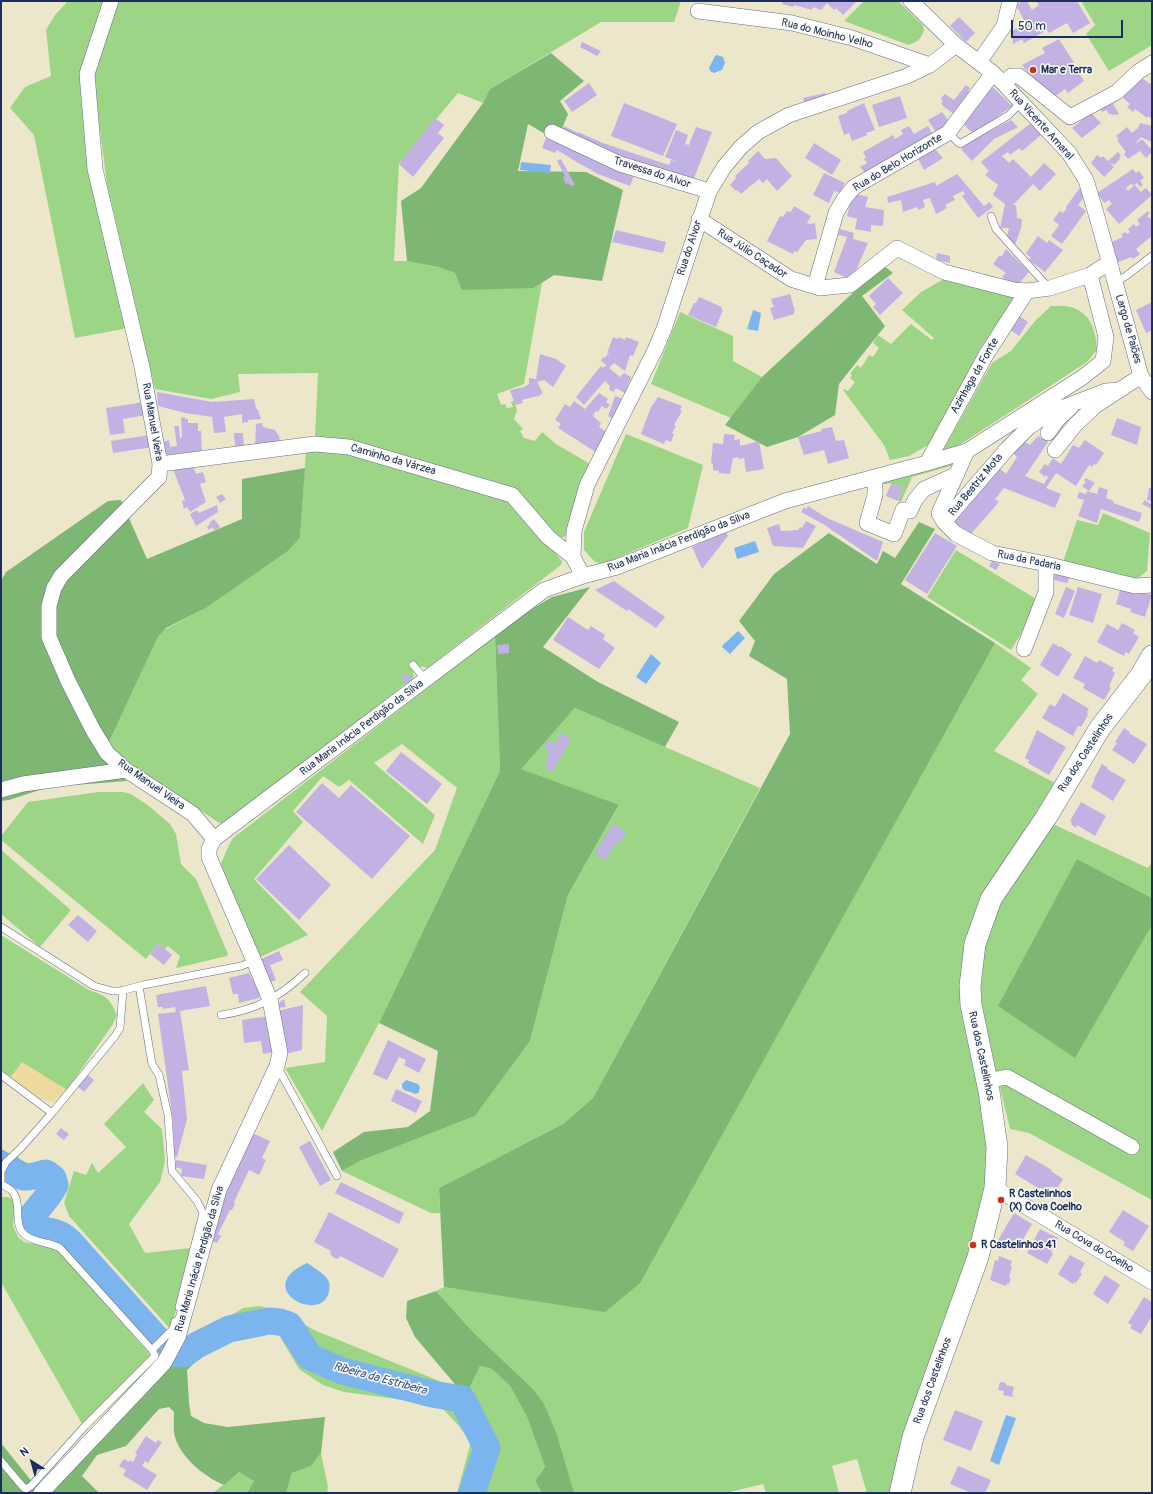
<!DOCTYPE html>
<html>
<head>
<meta charset="utf-8">
<style>
  body { margin:0 }
  #map { position:relative; width:1153px; height:1494px; overflow:hidden; background:#ece7ca; font-family:Pangolin,sans-serif }
  canvas { display:block }
  .frame { position:absolute; inset:0; border:2px solid #1b2f5e; pointer-events:none }
  .north { position:absolute; left:12px; top:1442px; width:40px; height:40px; -webkit-text-stroke:3px #fdfcf7; paint-order:stroke; rotate:323deg; font-size:11px; font-weight:700; line-height:16px; text-align:center; color:#1b2f5e }
  .north::after { content:''; display:block; margin:auto; width:14px; height:18px; background:#1b2f5e; clip-path:polygon(50% 0,100% 100%,50% 72%,0 100%) }
  .scale { position:absolute; left:1011px; top:20px; width:112px; height:18px; box-sizing:border-box; border:2px solid #1b2f5e; border-top:0; padding-left:5px; font-size:12px; line-height:14px; white-space:nowrap; color:#1b2f5e; -webkit-text-stroke:3px #fdfcf7; paint-order:stroke }
</style>
</head>
<body>
<div id="map">
<canvas width="1153" height="1494"></canvas>
<div class="frame"></div>
<div class="north">N</div>
<div class="scale">50 m</div>
</div>
<script>
const ctx = document.querySelector('canvas').getContext('2d');
ctx.lineJoin = 'round';
function fillPath(path, color) { ctx.fillStyle = color; ctx.fill(path, 'evenodd'); }
function strokePath(path, color, width, dash) { ctx.strokeStyle = color; ctx.lineWidth = width; ctx.lineCap = dash ? 'butt' : 'round'; ctx.setLineDash(dash || []); ctx.stroke(path); }
function label(font, color, halo, rows, align = 'center') {
  ctx.font = font + ' Pangolin,sans-serif'; ctx.lineWidth = 3; ctx.setLineDash([]); ctx.textBaseline = 'middle'; ctx.strokeStyle = halo; ctx.fillStyle = color; for (const [text, x, y, turn = 0] of rows) {
    ctx.save(); ctx.translate(x, y); ctx.rotate((+turn || 0) * Math.PI / 180); ctx.textAlign = isNaN(turn) ? turn : align; if (halo) ctx.strokeText(text, 0, 0); ctx.fillText(text, 0, 0); ctx.restore();
  }
}
fillPath(new Path2D(`
  M68 1H105L82 76 128 328 75 338 34 135 10 108 25 87 51 76 46 30 55 15Z
  M116 1H681L674 22H601L490 89 483 103 458 93 399 164 394 261H407L438 267 455 273 534 288 542 283 524 384 497 394 501 405 505 404 507 408 513 407 511 402 514 401 517 410 514 419 523 429 520 431 524 438 535 441 542 432 556 444 590 464 565 537H557L519 493 373 447 315 436 318 373 238 374 240 392 211 399 155 389 107 184 93 77Z
  M864 1H898L923 25 924 31C921 39 917 42 909 45L844 21Z
  M1081 1H1152V45L1109 71 1086 34 1095 25Z
  M944 279 1015 295 1013 301 981 347 944 423 933 442 909 456 890 460 884 445 843 390 844 389 848 391 855 382 850 378 852 375 850 374 857 365 861 368 869 355 873 357 879 348 873 343 878 335 891 344 911 324 932 340 934 338 902 310 921 292Z
  M1051 306C1057 306 1065 305 1070 307 1091 312 1096 331 1097 350L1087 362 961 444 942 452 992 363 1011 351 1035 321Z
  M680 312 733 336V361L762 377 731 418 651 384Z
  M626 434 703 465 688 528 603 564 595 562 584 550V532Z
  M306 450 348 454 509 500 562 561 561 565 427 668 422 666 413 673 414 677 224 826 118 756 111 746 109 742 158 637 162 631 206 608 288 551 300 538Z
  M959 461 958 464 912 477 901 502 898 501 903 488 891 484V483L880 485 878 483Z
  M1103 513 1150 533 1147 571 1136 580 1063 562 1077 520 1098 525Z
  M956 550 1041 602 1011 650 927 597Z
  M495 636 500 771 379 1023 322 1131 285 1068 325 1062 327 1016 300 992 435 850 457 788 402 744 374 763 435 815 423 844 349 780 339 787 323 776 293 811 303 822 254 879 308 935 258 958 220 866 229 845 233 838Z
  M995 643 1031 668 1021 680 1038 694 994 751 1055 783 978 903 968 934 990 1144 989 1168 973 1246 893 1493H867L857 1459 832 1466 839 1493H766L763 1484 726 1493H573L532 1388 474 1333 436 1291 444 1287 605 1311 639 1283Z
  M575 708 760 788 593 1098 563 1124 439 1188 440 1213H431L342 1171 360 1161 475 1116 530 1041 568 895 619 806 520 769Z
  M98 792H123L131 794 149 806 170 824 176 834 181 864 196 879 228 954 227 956 176 968 180 956 168 946 165 949 158 943 146 959 1 840V836L28 802Z
  M1053 824 1148 868 1152 862V898L1077 859 1075 1057 1152 925V1200L1029 1133 1010 1129 985 1026 980 997V970L989 930 1004 897Z
  M1 850 71 910 40 947 1 914Z
  M1 935 89 990C106 996 109 997 117 1015L113 1024 67 1090 22 1063 11 1077 1 1070Z
  M143 1083 154 1100 144 1112 162 1129 165 1161 160 1182 129 1224 145 1253 191 1248 171 1330 69 1216 64 1203 74 1171 86 1175 92 1163 98 1173 126 1147 104 1124Z
  M1 1197H8L12 1199 15 1204 13 1226 18 1237 24 1242 56 1248 152 1357 82 1424 1 1282Z
  M259 1306 282 1311 314 1330 459 1389 465 1394 468 1391 480 1366 492 1369 510 1386 527 1417 545 1467 535 1481 542 1493H457L471 1442 458 1425 441 1407 426 1403 344 1392 323 1385 299 1369 278 1333 267 1327 228 1335 196 1353 185 1343 243 1308Z
  M321 1453 328 1487 327 1493H286L292 1473 311 1466Z
  M239 1472 254 1481 247 1493H213Z`), '#9dd587');
fillPath(new Path2D(`
  M551 53 584 81 560 101 568 114 561 131 547 135 528 124 518 171 586 172 623 190 602 281 554 275 534 288 462 290 455 273 438 267 407 261 401 201 421 188 483 103 490 89Z
  M883 265 893 273 862 296 885 326 839 384 835 415 798 437 767 447 725 425 762 377Z
  M305 468 300 538 288 551 206 608 166 628 158 637 109 742 111 746 109 766 127 781 49 787 9 800 1 801V581L6 572 108 501 121 500 147 559 242 519V479Z
  M919 522 935 529 901 584 995 643 640 1283 605 1312 444 1287 439 1188 563 1124 593 1098 790 734 787 679 749 656 755 641 739 621 774 574 829 533 877 564 883 551 895 558Z
  M590 587 543 647 598 682 679 722 665 747 575 708 521 769 619 805 568 895 530 1041 475 1116 360 1161 342 1171 333 1152 364 1132 408 1127 430 1111 438 1051 379 1023 500 771 495 636 525 613 552 597Z
  M1077 859 1152 898V925L1075 1058 998 1006Z
  M1 1149 34 1167 29 1183 21 1185 8 1177 1 1176Z
  M436 1291 474 1333 532 1388 544 1404 556 1432 574 1493H542L535 1481 545 1467 527 1417 510 1386 492 1369 480 1366 468 1391 465 1394 459 1389 415 1337 406 1318 407 1301Z
  M182 1340 201 1357 187 1370 189 1403 191 1416 204 1423 228 1427 325 1417 321 1453 311 1466 292 1473 286 1493H247L254 1481 239 1472 224 1485C205 1477 181 1458 175 1437 173 1430 174 1420 174 1412L169 1407 159 1409 126 1446 97 1455 82 1476 99 1493H1V1443L37 1488 162 1352Z`), '#7eb674');
fillPath(new Path2D(`
  M22 1062 67 1090 53 1102 38 1098 11 1077Z`), '#eeda9e');
fillPath(new Path2D(`
  M717 55 723 57 725 63 722 70 714 73 710 71 709 68 715 56Z
  M521 162 551 165 550 173 520 170Z
  M753 310 761 313 758 331 747 329Z
  M755 541 759 552 737 559 734 548Z
  M738 631 745 638 730 654 722 647 723 645Z
  M651 654 661 663 646 684 636 677Z
  M406 1080 418 1084 420 1087 419 1092 416 1094 404 1090 402 1087V1084Z
  M307 1263 309 1264C315 1269 324 1273 328 1280 330 1284 330 1290 328 1295 316 1323 253 1287 307 1263Z
  M1006 1415 1016 1418 999 1465 990 1461Z`), '#7cb5ed');
strokePath(new Path2D(`
  M1 1165 9 1167C21 1182 29 1177 46 1173L53 1178 55 1185 48 1196 31 1217C35 1234 47 1228 59 1234 63 1235 66 1239 70 1242L158 1340
  M173 1353 184 1354 197 1345 229 1329 269 1321 280 1322 289 1325 310 1357 342 1371 432 1394 462 1399 487 1448 472 1493`), '#7cb5ed', 27);
fillPath(new Path2D(`
  M783 1H857L843 15 836 8 834 10 827 3 821 10 813 7 812 10 794 5 793 7 782 4Z
  M1023 1H1027L1032 10 1039 5 1037 2 1039 1H1077L1090 23 1073 33 1067 23 1049 33 1047 30 1024 43 1022 39 1013 44 1012 31 1026 24 1016 5Z
  M959 17 975 33 966 42 950 26Z
  M1059 39 1076 66 1075 67 1084 81 1068 93 1065 89 1050 100 1022 65 1045 53 1042 48Z
  M582 42 601 51 597 56 580 47Z
  M1139 76 1150 84 1152 81V119L1148 116 1147 118 1135 109 1133 112 1127 107 1130 104 1122 97Z
  M589 83 597 95 572 112 564 101Z
  M966 85 970 88 968 91 971 93 957 116 943 106 941 103 943 102 941 98 945 94 954 100Z
  M993 87 1012 106 985 126 974 132 970 131 962 122 970 111Z
  M825 93 826 97 804 102 803 98Z
  M900 96 907 118 879 127 872 105Z
  M1111 100 1119 114 1116 115 1109 114 1106 110 1102 112 1099 107Z
  M624 103 677 124 663 156 611 136Z
  M864 103 875 130 866 133 867 135 852 141 849 133 844 135 838 116 847 113V111Z
  M942 112 951 124 936 132 928 120Z
  M1091 113 1101 123 1082 138 1072 128Z
  M435 118 444 125 438 133 444 138 413 177 399 164Z
  M1011 120 1018 127 994 139 972 161 961 149 966 143Z
  M1031 123 1041 135 1022 151 1019 148 1010 155 1008 152 1002 156 1009 163 1013 159 1031 177 1044 163 1056 174 1040 191 1033 184 1013 205H1016L1017 218 1022 219 1021 228 1015 245 1006 240 1009 228H1000L1005 204 993 195 998 185 985 175 989 171 981 162Z
  M1140 123 1152 126V142L1141 137 1134 145 1142 139 1150 148 1152 146V152L1146 158 1140 151 1128 159 1124 154 1126 152 1117 140 1119 139 1116 136 1127 127 1132 133 1138 128Z
  M564 126 578 133V132L603 143 669 165 671 160 678 162 665 157 676 130 688 135 685 144 689 145 696 127 712 132 693 181 662 173 575 139 561 131Z
  M909 126 914 134 928 126 933 135 866 174 860 167 867 163 864 159 866 157 863 152 893 135 895 139 903 134 901 130Z
  M547 135 635 172 630 186 598 174 575 161 557 150 555 153 542 148Z
  M814 143 841 160 832 175 805 158Z
  M934 148 943 158 924 170 918 159Z
  M758 151 765 159 776 158 792 176 777 191 767 179 763 183 759 179 741 194 737 190 736 191 730 185 736 178 735 176 749 163 748 161Z
  M1118 152 1121 156 1119 158 1120 159 1114 165 1112 163 1111 164 1114 167 1104 177 1091 163 1097 155 1101 158 1103 156 1108 161Z
  M561 159 575 185 570 186 568 183 566 185 563 177 565 176 557 161Z
  M1133 169 1136 173 1139 171 1144 178 1140 181 1143 185 1140 187 1137 183 1133 186 1132 183 1126 188 1128 191 1135 185 1141 192 1146 188 1152 195 1119 224 1106 209 1115 201 1112 204 1109 200 1104 203 1097 193Z
  M824 173 845 183 840 193 834 191 829 203 813 195Z
  M957 174 984 206 990 202 993 207 978 218 962 196 965 194 963 191 953 196 955 200 945 205 947 208 936 214 930 198 923 200 925 207 918 210 917 207 903 212 901 200 888 203 887 197 935 182 936 186Z
  M1081 186 1084 197 1078 205 1086 211 1062 244 1051 236 1059 225 1053 220 1060 211 1063 213 1067 208 1066 207Z
  M853 193 868 197 865 207 884 210 883 226 871 225V232L855 229 857 219 847 216Z
  M794 206 811 216 807 223 809 224 815 223 817 239 806 240 797 252 794 251 793 254 767 241 780 216 783 217 787 211 791 212Z
  M1148 211 1150 213 1147 216 1152 220V236L1136 249 1140 254 1133 259 1131 257 1116 263 1109 243 1123 237 1121 235 1125 232 1127 234 1130 232 1128 229 1134 224 1136 227 1140 224 1137 220Z
  M840 229 854 233 853 239 868 243 852 280 834 272 847 237 838 235Z
  M616 230 666 242 663 253 612 242Z
  M1038 236 1047 243 1049 240 1063 250 1045 272 1029 260 1031 258 1026 253Z
  M1006 249 1029 272 1016 287 1002 277 1006 273 993 264 999 256H1002Z
  M937 253 950 256V263L936 260Z
  M888 278 903 293 880 315 873 307 876 304 869 296Z
  M790 294 795 311H794V314L774 320 770 308 774 307 771 299Z
  M699 297 722 307 721 309 723 310 716 327 688 315 694 303H696Z
  M1152 302V330L1146 333 1136 310Z
  M1018 315 1028 322 1019 336 1009 329Z
  M613 337 618 339 619 337 625 340 626 337 639 342 633 356 630 355 625 371 614 363 609 368 620 377 624 373 631 377 625 393 616 388 613 392 609 389 610 386 605 381 584 405 576 397 601 366 603 368 606 365 601 361 603 357 605 358 607 354 608 355 609 353H607Z
  M540 354 556 359 566 366 553 387 544 380 537 382 543 393 537 397V396L522 400 523 403 515 405 510 390 524 387 529 384V378L536 379Z
  M157 392 212 402 254 399 256 408 258 410 261 419 248 420V422L242 423V414L224 417 226 432 214 433 212 417 185 413 158 406Z
  M599 393 608 399 606 402 610 405 606 409 602 406 598 412 596 411 593 416 601 423 599 427 608 433 597 453 558 428 561 424 555 420 565 404 570 407 574 401 585 409Z
  M615 396 623 399 615 419 608 416Z
  M658 397 682 406 680 410 682 411 674 425 676 426 672 433 674 434 671 442 666 440 664 444 641 434 651 407Z
  M144 402 147 415 123 419 125 433 110 435 106 408Z
  M185 417V419H188V423H198V431H201L202 451 167 455 165 452 163 442 169 440 170 447 177 446 174 426H179L180 438 182 437 181 418Z
  M1117 418 1141 427 1137 445 1111 435Z
  M262 423 263 427 275 430 279 436 280 444 255 447 256 424Z
  M832 427 836 441 844 440 849 458 828 464 824 450 804 455 798 437 822 431 821 429Z
  M234 433H243L244 447H235Z
  M724 434 735 435 734 440 740 439V446L759 441 764 469 746 472 744 458 739 459 738 457 733 458 730 474 719 473V471L713 470V464L711 463 713 443 723 444Z
  M150 435 153 447 113 453 111 441Z
  M1038 436 1048 442 1025 476 1044 484 1048 477 1046 475 1045 477 1039 472 1045 464 1048 466 1053 458 1061 464 1073 445 1079 448 1085 440 1104 453 1096 465 1094 464 1092 467 1089 465 1076 486 1056 473 1046 488 1061 494 1055 508 1004 488 995 499 999 502 970 535 953 520 996 465 1006 474 1017 457 1014 454 1023 441 1030 445Z
  M192 463 196 474 203 472 206 482 200 484 206 502 190 512 187 507 184 509 182 501 185 500 173 469Z
  M1086 478 1095 483 1089 491 1082 486 1086 482 1084 480Z
  M891 484 903 488 898 501 886 496Z
  M1099 487 1108 490 1106 498 1114 501 1113 503 1142 513 1139 522 1101 509 1097 523 1078 516 1084 500 1077 498 1079 492 1086 494 1087 491 1097 494Z
  M1149 488H1152V501L1147 500Z
  M222 494 226 499 220 503 216 497Z
  M1145 500 1152 505 1150 508 1142 504Z
  M217 505 218 512 196 526 190 514 197 510 199 513Z
  M808 506 827 518 883 542 877 561 823 524 801 512 804 507 806 509Z
  M214 519 220 527 215 531 212 527 209 530 207 527 210 524 209 523Z
  M806 521 816 526 803 548 773 546 767 528 779 524 781 531 798 530 800 527 802 528Z
  M726 532 728 536 702 569 692 547Z
  M935 533 957 546 927 594 905 580Z
  M992 561 1000 564 996 570 989 566Z
  M1056 571 1071 575 1067 583 1053 580Z
  M614 581 665 617 656 628 628 609 627 611 595 590Z
  M1066 587 1075 591 1064 618 1055 614Z
  M1078 587 1102 594 1093 623 1069 615Z
  M1121 587 1152 595 1145 617 1130 612 1131 609 1116 604Z
  M568 617 588 630 591 626 605 635 603 639 615 648 599 669 553 640Z
  M1122 623 1135 630 1133 633 1139 637 1129 654 1126 652 1124 656 1097 642 1107 624 1118 630Z
  M1053 643 1059 647 1060 646 1072 654 1058 677 1040 665Z
  M509 644V653L498 654 497 645Z
  M1085 656 1097 663 1099 660 1114 668 1112 671 1115 673 1109 686 1111 688 1104 700 1083 688 1085 684 1073 678Z
  M407 673 412 680 406 684 401 677Z
  M1063 693 1089 709 1087 712 1088 715 1081 727 1078 726 1073 736 1042 718 1050 704 1055 707Z
  M1124 728 1130 732 1129 733 1147 744 1134 764 1112 750 1117 743 1115 742Z
  M1037 730 1066 747 1049 775 1028 763 1029 760 1025 758Z
  M561 733 571 739 552 772 545 768 548 759 546 758 550 751 544 748 548 740 555 744Z
  M401 752 442 784 427 804 386 771Z
  M1102 764 1108 768 1107 769 1126 780 1113 801 1091 787 1095 779H1094Z
  M322 783 339 798 351 785 410 836 372 879 296 812Z
  M1081 802 1106 816 1095 836 1077 825 1076 828 1071 824 1072 822 1070 821Z
  M613 824 626 832 620 843 617 842 605 860 595 854Z
  M289 845 331 885 299 920 256 879Z
  M78 915 97 931 88 942 68 925Z
  M158 943 172 955 164 965 150 954Z
  M279 951 283 960 270 965 276 980 268 983 259 960Z
  M249 973 260 994 259 998 239 1003 238 994H233L229 978Z
  M206 986 210 1006 180 1011 189 1070 182 1071 187 1119 177 1157 174 1158 173 1121 158 1014 176 1012 175 1007 163 1009V1007H158L156 995Z
  M284 999 286 1007 277 1008 279 1003Z
  M303 1005 302 1050 285 1054 277 1011Z
  M269 1016 275 1052 263 1054 261 1041 244 1043 242 1020Z
  M388 1040 426 1059 419 1073 404 1065 406 1060 399 1057 387 1080 373 1074Z
  M88 1075 94 1080 84 1092 78 1087Z
  M396 1089 422 1101 416 1113 391 1101Z
  M61 1128 69 1134 64 1140 56 1134Z
  M252 1133 270 1141 262 1158 266 1160 259 1175 249 1170 234 1202 235 1204 232 1210H230L218 1234 221 1236 217 1243 209 1240 218 1209Z
  M310 1141 331 1180 320 1186 299 1147Z
  M1026 1155 1052 1170 1051 1171 1063 1179 1057 1189 1051 1186 1047 1191 1040 1187V1189L1015 1174Z
  M176 1160 207 1165 204 1179 181 1176 182 1169 175 1167Z
  M341 1182 404 1213 399 1224 335 1193Z
  M1123 1210 1149 1226 1133 1251 1123 1245 1125 1242 1109 1232Z
  M329 1212 399 1249 383 1278 340 1256 339 1258 336 1259 332 1256 330 1253 331 1251 314 1242Z
  M1014 1213 1032 1224 1016 1251 998 1240Z
  M1040 1229 1058 1238 1051 1252 1053 1254 1047 1264 1027 1253Z
  M1070 1255 1085 1263 1080 1272 1082 1274 1076 1283 1074 1282 1073 1284 1058 1274Z
  M999 1256 1012 1261 1010 1266 1012 1267 1009 1277 1011 1278 1009 1284 1007 1283 1006 1286 990 1280 995 1260 998 1261Z
  M1105 1275 1120 1285 1108 1304 1093 1294Z
  M1144 1297 1152 1302V1316L1141 1334 1130 1328 1132 1325 1128 1323Z
  M1000 1382 1006 1383V1385L1014 1387 1012 1395 1014 1396 1013 1397 1003 1395 1004 1391 998 1390Z
  M955 1410 983 1421 971 1451 943 1440Z
  M146 1436 156 1443 158 1440 162 1442 148 1463 145 1461 142 1466 157 1475 147 1490 123 1475 126 1470 119 1466 124 1459 129 1462 130 1460 133 1462 137 1454 135 1453Z
  M958 1466 991 1480 985 1493H971L950 1484Z`), '#c2b2e3');
const lane = new Path2D(`
  M948 133 960 144 1009 115 1021 102
  M991 216 996 229 1049 288
  M1115 282 1126 276 1152 256
  M413 665 426 680
  M1 927 94 986 112 991H121L143 985 241 966 254 961
  M139 986 152 1064 159 1075 168 1115 172 1171 197 1201 203 1213 179 1307
  M221 1015C256 1010 280 997 305 973
  M277 1066 337 1176
  M1 1075 52 1113 115 1036 120 1028 123 990
  M152 1350 173 1329 175 1321
  M1 1461 23 1487 26 1489 31 1486 85 1426 155 1356 153 1351 60 1248C50 1242 35 1243 25 1235 12 1225 23 1203 12 1191 10 1188 4 1186 1 1184V1172L6 1162 20 1149 52 1113`);
const street = new Path2D(`
  M111 1 87 74 95 169 142 367 160 464 159 477 61 576 54 588 49 606V637L68 681 93 730 107 753 126 770 193 814 214 839
  M911 1 956 45 993 73 1004 84 1016 97 1069 153 1086 180 1097 217 1141 376 1152 392
  M698 11 792 23 852 38 930 65
  M979 62 1004 26 1010 1
  M1004 84 1011 76H1019L1070 117 1117 92 1138 72 1152 63
  M552 132 620 164 709 191
  M699 219 791 279 820 288 850 285 897 248 944 272 1014 290 1027 291 1050 288 1090 275 1110 262
  M815 286 836 213 844 199 854 187 948 133 993 73
  M1048 433 1058 419 1071 407
  M1055 450 1075 425 1095 406 1141 376
  M967 451 939 513 944 522 956 534 992 553 1046 564 1135 586 1152 585
  M927 463 986 355 1027 291
  M160 464 315 444 349 447 512 495 548 537 573 557
  M875 477V495L867 523 894 534 903 510 910 511 915 500 924 489 957 474
  M944 522 1007 449 1029 427 1051 412 1106 391 1120 390
  M583 576 573 557 574 531 587 485 655 350 664 329 709 192 724 167 741 147 758 132 789 115 907 76 930 65 956 45
  M1024 649 1046 592V564
  M1 790 23 784 126 770
  M987 1081 1007 1077 1132 1147
  M995 1188 1152 1282
  M41 1493 164 1363 178 1337 219 1190 277 1066 280 1053 270 1000 254 961 209 857V849L214 839 544 590 583 576 617 567 785 501 927 463 967 451 1083 377 1103 361 1106 337 1090 275`);
const secondary = new Path2D(`
  M900 1493 913 1437 978 1257 995 1188 997 1147 989 1091 971 1005 970 986 975 944 991 899 1047 816 1100 728 1141 675 1152 656`);
strokePath(lane, '#646f84', 8);
strokePath(street, '#646f84', 16);
strokePath(secondary, '#646f84', 22);
strokePath(lane, '#fff', 7);
strokePath(street, '#fff', 15);
strokePath(secondary, '#fff', 21);
for (const [x, y, r, color] of [
  [1033,70,4,"#c8321e"],
  [1001,1200,4,"#c8321e"],
  [973,1245,4,"#c8321e"]
]) { const dot = new Path2D(); dot.arc(x, y, r, 0, 2 * Math.PI); ctx.fillStyle = color; ctx.fill(dot); strokePath(dot, '#fdfcf7', 1.5); }
label('11px', '#1b2f5e', '#fdfcf7', [
  ["Rua do Moinho Velho",827,34,14],
  ["Rua Vicente Amaral",1041,125,48],
  ["Rua do Belo Horizonte",898,163,-31],
  ["Travessa do Alvor",652,173,18],
  ["Rua do Alvor",690,248,-72],
  ["Rua Júlio Caçador",752,254,33],
  ["Largo de Paiões",1128,329,74],
  ["Azinhaga da Fonte",975,376,-60],
  ["Rua Manuel Vieira",152,422,80],
  ["Caminho da Várzea",393,460,16],
  ["Rua Beatriz Mota",976,485,-50],
  ["Rua Maria Inácia Perdigão da Silva",679,542,-21],
  ["Rua da Padaria",1029,561,12],
  ["Rua Maria Inácia Perdigão da Silva",362,728,-37],
  ["Rua dos Castelinhos",1086,753,-57],
  ["Rua Manuel Vieira",151,785,35],
  ["Rua dos Castelinhos",981,1056,78],
  ["Rua Cova do Coelho",1094,1247,31],
  ["Rua Maria Inácia Perdigão da Silva",200,1259,-74],
  ["Rua dos Castelinhos",933,1381,-70]
]);
label('bold 11px', '#1b2f5e', '#fdfcf7', [
  ["Mar e Terra",1041,70],
  ["R Castelinhos",1009,1194],
  ["(X) Cova Coelho",1009,1207],
  ["R Castelinhos 41",981,1245]
], 'left');
label('italic 12px', '#385789', '#fdfcf7', [
  ["Ribeira da Estribeira",380,1379,15]
]);
</script>
</body>
</html>
